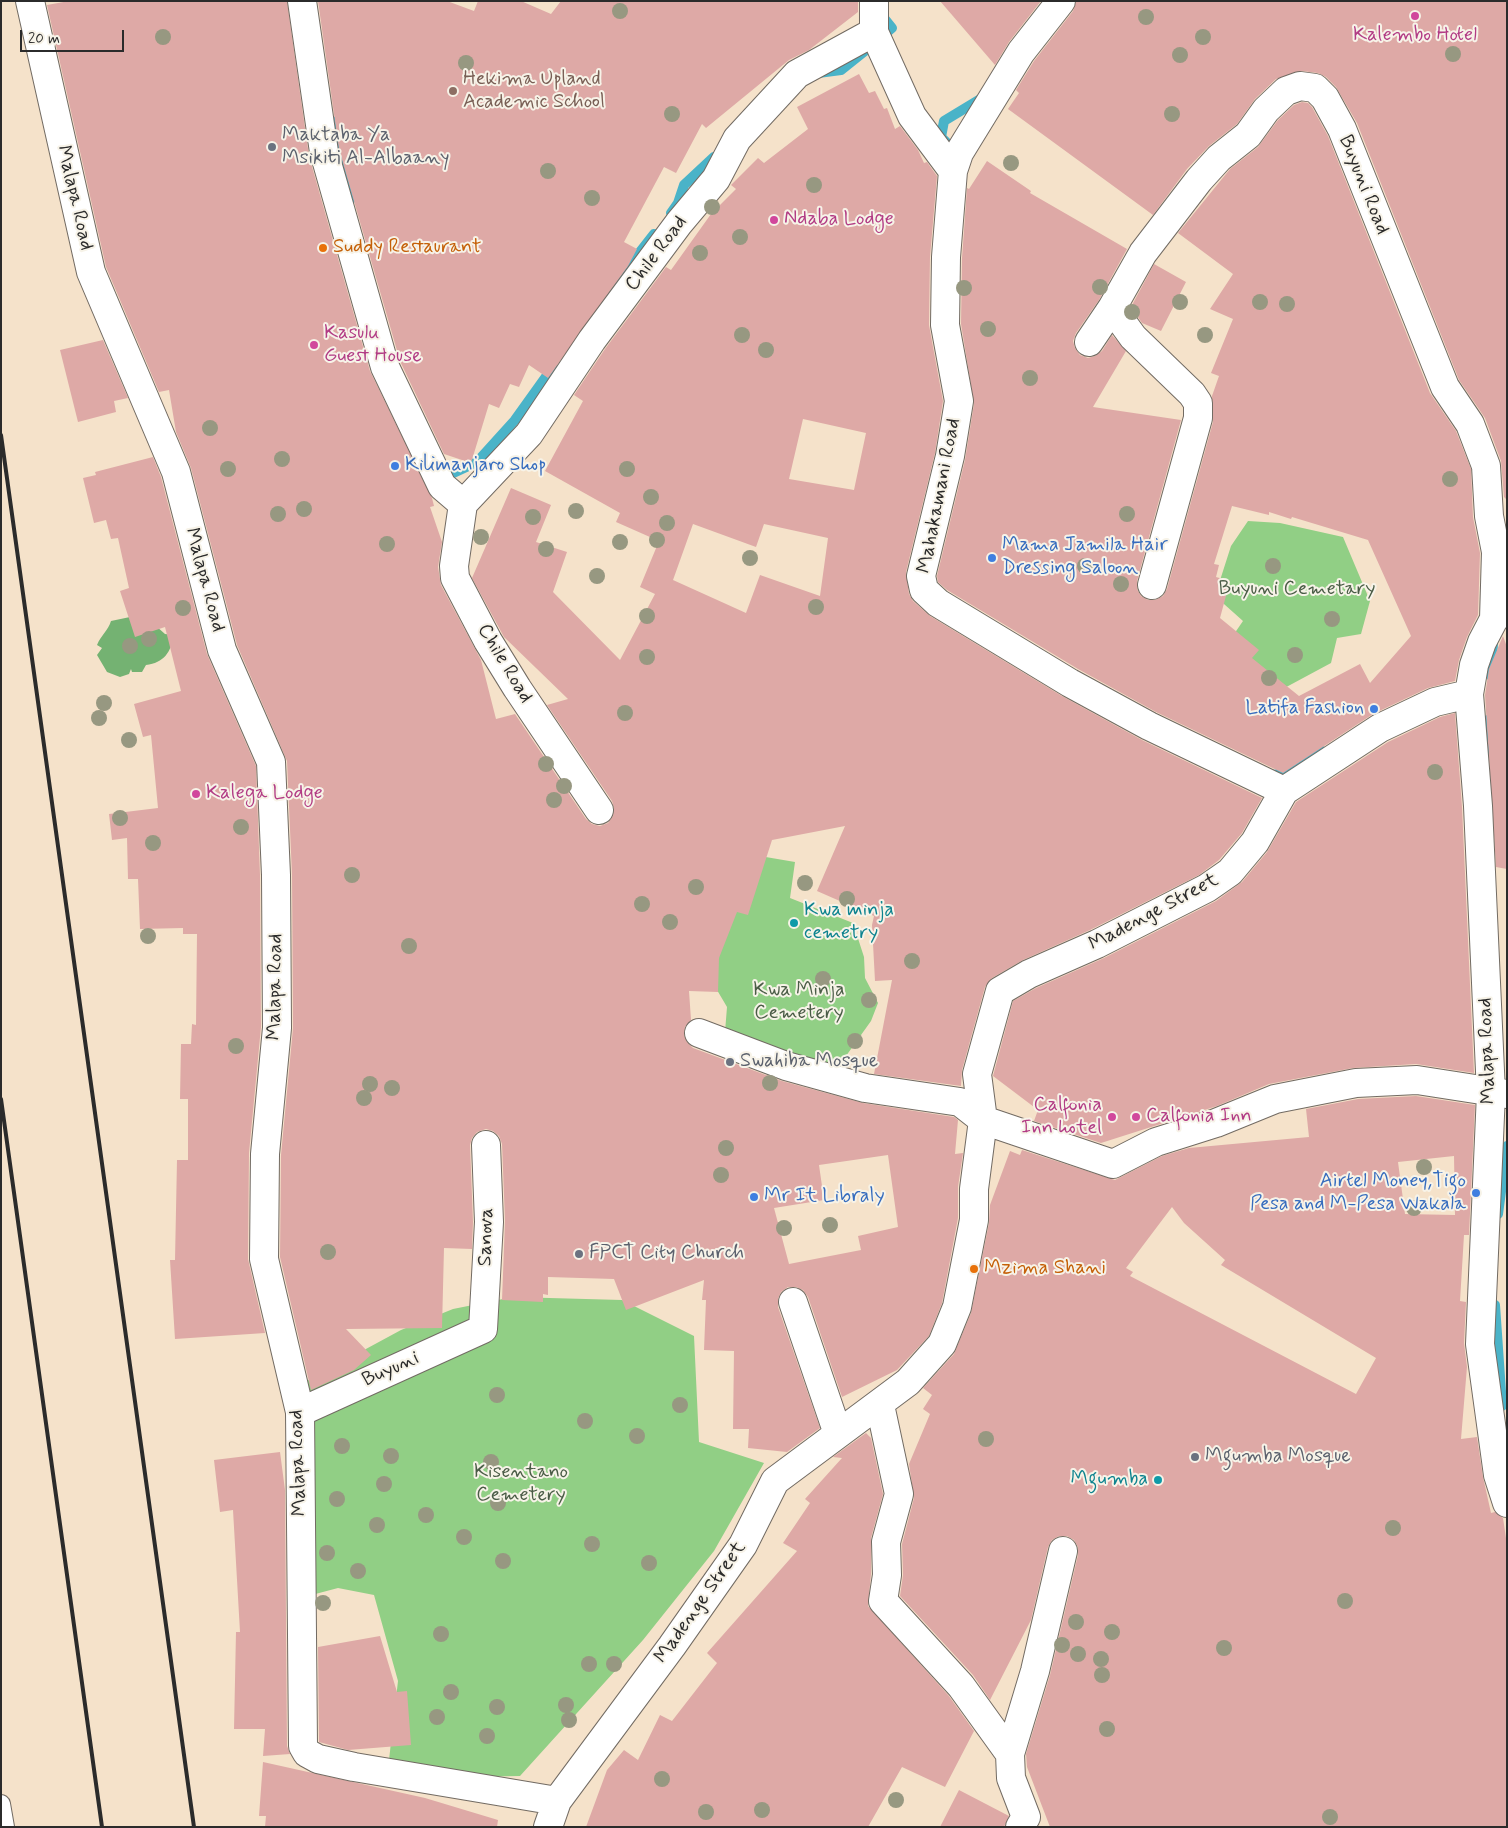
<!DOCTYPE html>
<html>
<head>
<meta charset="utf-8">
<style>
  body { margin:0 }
  #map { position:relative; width:1508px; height:1828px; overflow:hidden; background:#f5e2ca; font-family:Mynerve,sans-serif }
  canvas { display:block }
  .frame { position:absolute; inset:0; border:2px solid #2b2b2b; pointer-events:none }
  .scale { position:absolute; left:20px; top:30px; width:104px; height:22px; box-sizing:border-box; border:2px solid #2b2b2b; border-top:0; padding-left:6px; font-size:15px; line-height:18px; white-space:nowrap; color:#2b2b2b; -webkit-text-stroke:4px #f7f3e8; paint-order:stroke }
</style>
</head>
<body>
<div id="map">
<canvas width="1508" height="1828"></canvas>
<div class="frame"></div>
<div class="scale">20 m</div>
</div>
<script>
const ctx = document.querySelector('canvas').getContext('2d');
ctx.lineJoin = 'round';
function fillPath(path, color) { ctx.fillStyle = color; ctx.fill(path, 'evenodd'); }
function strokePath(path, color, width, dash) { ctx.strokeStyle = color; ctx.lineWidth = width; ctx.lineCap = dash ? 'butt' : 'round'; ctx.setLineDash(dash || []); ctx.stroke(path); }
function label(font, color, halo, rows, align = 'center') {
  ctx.font = font + ' Mynerve,sans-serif'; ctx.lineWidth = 4; ctx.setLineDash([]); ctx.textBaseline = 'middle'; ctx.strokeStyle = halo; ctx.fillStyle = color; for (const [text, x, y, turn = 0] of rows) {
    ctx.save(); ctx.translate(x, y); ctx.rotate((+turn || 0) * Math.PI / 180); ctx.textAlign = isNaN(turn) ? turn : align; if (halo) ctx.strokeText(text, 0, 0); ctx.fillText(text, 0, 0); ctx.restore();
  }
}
fillPath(new Path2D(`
  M1248 521 1280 523 1343 537 1370 601 1361 634 1337 638 1331 663 1251 706 1232 637 1243 621 1215 596 1231 546Z
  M754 855 795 862 790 898 853 923 864 957 865 978 878 1003 871 1021 836 1070 725 1032 727 1007 707 973Z
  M513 1297 622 1300 694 1336 699 1442 764 1463 714 1551 643 1640 520 1776 460 1777 389 1760 398 1681 374 1595 338 1588 304 1597 292 1389 401 1330 453 1309Z`), '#91cf85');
fillPath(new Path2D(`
  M130 617 156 626 165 634 174 635C171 652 164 663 146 665L142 672H132L131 669 129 674 120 677 107 672 97 655 102 648 97 645C101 635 108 631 111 621Z`), '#74b272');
strokePath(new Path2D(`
  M879 39 892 28 880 13
  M818 73 841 70 866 50
  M332 121 351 199
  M948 144 941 137 944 121 982 98
  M671 213 678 203 684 185 714 157 720 156
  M600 303 654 234
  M442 468 449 475 477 462 515 420 553 367
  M1491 676 1493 643
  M1486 753 1488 720
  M1267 774 1276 775 1322 751
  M1498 1214 1507 1146
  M1495 1305 1502 1406`), '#4ab3c8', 10);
fillPath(new Path2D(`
  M69 1H287L309 156 370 371 432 498 434 506 430 507 442 542 438 567 441 585 481 660 496 719 515 714 586 819 592 824 600 826 608 823 613 816 614 808 612 801 547 705 568 699 504 637 472 578 511 488 551 505 536 542 567 552 553 592 620 660 655 594 640 587 659 541 616 522 620 513 545 471 583 401 574 395 605 349 666 267 671 270 711 214 736 189 731 185 758 158 764 163 808 129 797 107 859 74 869 93 875 91 884 109 887 108 895 129 900 126 918 150 924 163 927 162 937 176 930 257 929 325 943 401 935 453 906 572 909 594 913 601 930 616 1062 696 1142 740 1262 798 1242 833 1219 860 1199 875 1090 930 1023 960 992 978 985 987 962 1070 961 1086 874 1074 892 980 875 981 872 925 874 916 817 891 845 826 772 840 748 915 737 912 719 958 718 992 689 991 691 1020 685 1027 684 1035 687 1042 693 1048 782 1081 863 1103 954 1117 958 1120 955 1154 963 1153 958 1187V1218L942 1303 929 1336 897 1370 842 1397 808 1297 803 1290 796 1287H788L781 1292 778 1299V1307L820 1428 787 1452 748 1448 749 1429H733L734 1351 704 1350 706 1300H702L704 1280 626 1310 614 1279 548 1277V1295L543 1294V1302L502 1300 505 1221 502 1144 499 1136 493 1131 486 1129 477 1132 472 1138 470 1145 473 1222 472 1249 444 1248 442 1328 346 1329 371 1355 354 1370 311 1390 280 1257 281 1155 293 1028 292 875 287 761 237 645 191 468 176 432 169 390 159 392 106 267 47 5ZM803 419 866 433 854 490 789 479ZM693 524 756 547 764 524 828 538 820 596 760 575 746 613 673 580ZM888 1155 898 1227 858 1236 861 1250 789 1264 774 1208 824 1200 819 1165Z
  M318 1H447L474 11 478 1H521L551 14 561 1H858V12L809 50 789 60 706 128 702 124 676 173 664 167 624 242 637 249 628 266 548 378 529 365 519 387 510 384 499 408 489 404 471 463 444 454 400 361 339 149Z
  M940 1H1041L1009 42 995 65Z
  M1076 1H1507V500L1504 497 1501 461 1485 418 1459 380 1357 123 1336 87 1326 77 1318 73 1302 71 1276 79 1255 99 1237 124 1209 146 1187 169 1153 215 1008 109 1019 93 1016 90 1034 61 1073 11Z
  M1302 102 1308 103 1312 107 1328 136 1430 393 1456 431 1471 469 1473 517 1480 553 1478 615 1467 637 1459 660 1455 681 1428 688 1373 714 1283 773 1156 712 1078 669 947 590 938 582 937 576 965 460 974 404 961 324 962 258 967 188 969 189 987 161 1031 191 1030 193 1127 249 1099 300 1076 333 1073 341 1075 348 1080 355 1088 358 1095 356 1102 351 1112 335 1126 351 1093 407 1181 420 1137 581V589L1141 596 1148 600H1155L1163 596 1167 589 1213 422 1212 396 1219 376 1211 373 1233 319 1210 309 1233 274 1178 233 1230 169 1258 147 1278 120 1294 105ZM1232 506 1269 515V512L1291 519 1292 517 1368 540 1411 636 1370 683 1360 664 1299 696 1252 658 1259 650 1220 618 1230 581 1216 577 1219 565 1214 564Z
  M1154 264 1186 282 1161 331 1142 323 1131 307Z
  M103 340 128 398 114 401 116 412 78 422 60 350Z
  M153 457 161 477 207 654 256 766 260 875 261 1027 249 1153 248 1259 265 1333 175 1339 170 1260H175L177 1160H188V1099H180L181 1044H191L192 1024 196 1025 197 934H183V928L140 929 138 879H128L127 838 112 840 109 814 158 808 151 735 143 737 134 704 181 691 165 627 135 637 120 591 129 588 118 538 111 539 106 520 94 523 83 478 96 475 95 472Z
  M1503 636 1507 647V869L1496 867 1485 695 1489 669Z
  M1455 713 1462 807 1474 1073 1416 1064 1353 1068 1269 1084 1217 1106 1101 1143 1034 1121 1038 1110 993 1076 1013 1001 1036 988 1104 958 1216 901 1242 882 1267 852 1296 802 1388 742 1440 717Z
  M1416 1096 1475 1105 1469 1235H1464L1460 1301 1466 1302 1464 1343 1467 1367 1461 1439 1477 1437 1483 1477 1491 1513 1495 1512 1503 1518 1507 1545V1827H1050L1027 1767 1026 1754 1050 1675 1078 1555V1547L1074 1540 1067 1536H1059L1052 1540 1048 1547 1031 1620 990 1700 973 1675 900 1596 903 1575 902 1544 914 1498 909 1464 930 1414 923 1409 932 1395 923 1388 954 1354 971 1313 989 1223 990 1205 1010 1151 1020 1155 1022 1150 1115 1180 1162 1156 1189 1148 1309 1137 1306 1109 1358 1099ZM1454 1156 1455 1215 1405 1214 1398 1162ZM1172 1207 1184 1223 1225 1260 1221 1265 1376 1358 1356 1394 1130 1276 1133 1272 1126 1268Z
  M866 1433 871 1438 883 1494 871 1538V1574L868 1606 949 1696 974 1731 945 1787 902 1767 868 1827H586L607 1770 624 1750 638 1760 660 1715 672 1721 717 1663 707 1653 797 1551 783 1543 810 1503 805 1499 842 1458 833 1457Z
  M280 1452 285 1490 287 1746 290 1754 263 1756 265 1729H234L236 1632H240L233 1510 220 1512 214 1460Z
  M380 1636 397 1692 407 1691 411 1745 348 1750 319 1742 318 1647Z
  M263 1762 425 1798 498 1820 497 1827H265L266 1816H259Z
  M959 1790 1009 1816 1004 1827H940Z`), '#dea9a6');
const service = new Path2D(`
  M1 1804 5 1827`);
const minor = new Path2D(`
  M30 1 91 272 176 472 222 650 271 762 276 875 277 1028 265 1154 264 1259 300 1412 303 1746 307 1753 318 1759 354 1767 557 1801
  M302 1 324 152 385 367 442 486 463 504
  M874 1V32L912 116 953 171
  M1061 1 1021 52 959 153 953 171 946 257 945 325 959 401 950 456 921 576 924 590 938 603 1070 683 1149 726 1284 791
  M1112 308 1133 337 1192 394 1198 403V418L1152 585
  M1089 342 1112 308 1143 253 1199 180 1219 158 1248 135 1266 110 1286 91 1300 86 1315 88 1325 98 1342 129 1445 387 1470 424 1486 466 1489 516 1496 552 1494 619
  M1507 608 1494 619 1482 642 1474 665 1469 694 1478 806 1491 1093 1480 1344 1498 1475 1507 1503
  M599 810 517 688 488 641 455 578 454 566 463 504 529 434 592 340 679 223 716 179 737 139 797 74 874 32
  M699 1033 786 1066 865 1088 960 1102 983 1120 1113 1164 1156 1142 1216 1123 1275 1099 1356 1083 1417 1080 1507 1094
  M793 1302 838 1434
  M880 1405 899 1494 886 1542 887 1575 883 1601 961 1686 1010 1754 1011 1778 1026 1817 1020 1827
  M300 1412 483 1329 489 1222 486 1145
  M1010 1754 1035 1671 1063 1551
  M548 1827 557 1801 672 1646 743 1545 775 1481 908 1382 942 1344 957 1307 974 1220V1189L983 1120 977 1074 1000 991 1029 974 1097 944 1207 888 1230 872 1255 842 1284 791 1380 728 1435 702 1469 694`);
strokePath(service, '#726b63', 20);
strokePath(minor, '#726b63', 30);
strokePath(service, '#fff', 18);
strokePath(minor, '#fff', 28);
strokePath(new Path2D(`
  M1 435 194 1827
  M1 1099 102 1827`), '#2b2b2b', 4);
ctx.fillStyle = '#979881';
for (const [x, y] of [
  [620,11],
  [1146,17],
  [163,37],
  [1203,37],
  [1453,54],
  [1180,55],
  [466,63],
  [672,114],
  [1172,114],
  [1011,163],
  [548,171],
  [814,185],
  [592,198],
  [712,207],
  [740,237],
  [700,253],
  [1100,287],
  [964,288],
  [1180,302],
  [1260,302],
  [1287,304],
  [1132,312],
  [988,329],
  [742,335],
  [1205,335],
  [766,350],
  [1030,378],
  [210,428],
  [282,459],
  [228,469],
  [627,469],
  [1450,479],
  [651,497],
  [304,509],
  [576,511],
  [278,514],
  [1127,514],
  [533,517],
  [667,523],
  [481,537],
  [657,540],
  [620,542],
  [387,544],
  [546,549],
  [750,558],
  [1085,566],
  [1273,566],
  [597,576],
  [1121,584],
  [816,607],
  [183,608],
  [647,616],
  [1332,619],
  [149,639],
  [130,646],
  [1295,655],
  [647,657],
  [1269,678],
  [104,703],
  [625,713],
  [99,718],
  [129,740],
  [546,764],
  [1435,772],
  [564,786],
  [554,800],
  [120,818],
  [241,827],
  [153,843],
  [352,875],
  [805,883],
  [696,887],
  [847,899],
  [642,904],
  [670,922],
  [148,936],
  [409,946],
  [912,961],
  [823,979],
  [869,1000],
  [855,1041],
  [236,1046],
  [770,1083],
  [370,1084],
  [392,1088],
  [364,1098],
  [726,1148],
  [1424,1167],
  [721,1175],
  [1414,1208],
  [830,1225],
  [784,1228],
  [328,1252],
  [497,1395],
  [680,1405],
  [585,1421],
  [637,1436],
  [986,1439],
  [342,1446],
  [391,1456],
  [491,1462],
  [384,1484],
  [337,1499],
  [498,1503],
  [426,1515],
  [377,1525],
  [1393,1528],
  [464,1537],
  [592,1544],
  [327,1553],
  [503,1561],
  [649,1563],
  [358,1571],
  [1345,1601],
  [323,1603],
  [1076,1622],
  [1112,1632],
  [441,1634],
  [1062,1645],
  [1224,1648],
  [1078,1654],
  [1101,1659],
  [589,1664],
  [614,1664],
  [1102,1675],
  [451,1692],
  [566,1705],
  [497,1707],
  [437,1717],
  [569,1720],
  [1107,1729],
  [487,1736],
  [662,1779],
  [896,1800],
  [762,1810],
  [706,1812],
  [1330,1817]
]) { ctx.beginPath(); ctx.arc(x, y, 8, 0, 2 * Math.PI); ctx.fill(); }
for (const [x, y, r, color] of [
  [1415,16,5,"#d1479c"],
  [453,91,5,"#8d6e63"],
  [272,147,5,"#6b7280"],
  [774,220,5,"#d1479c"],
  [323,248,5,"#e8710a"],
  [314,345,5,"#d1479c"],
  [395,466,5,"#3f7fe0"],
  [992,558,5,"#3f7fe0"],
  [1374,709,5,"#3f7fe0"],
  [196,794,5,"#d1479c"],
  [794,923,5,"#0f9aa8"],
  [730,1062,5,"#6b7280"],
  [1112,1117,5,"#d1479c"],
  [1136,1117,5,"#d1479c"],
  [1476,1193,5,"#3f7fe0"],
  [754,1197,5,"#3f7fe0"],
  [579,1254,5,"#6b7280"],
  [974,1269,5,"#e8710a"],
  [1195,1457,5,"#6b7280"],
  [1158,1480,5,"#0f9aa8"]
]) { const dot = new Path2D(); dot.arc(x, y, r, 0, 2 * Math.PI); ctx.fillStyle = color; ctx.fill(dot); strokePath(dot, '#f7f3e8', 2); }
label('20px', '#b23c85', '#f7f3e8', [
  ["Kalembo Hotel",1415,36,"center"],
  ["Ndaba Lodge",784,220],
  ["Kasulu",324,334],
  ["Guest House",324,357],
  ["Kalega Lodge",206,794],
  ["Calfonia",1102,1106,"right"],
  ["Inn hotel",1102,1129,"right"],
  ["Calfonia Inn",1146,1117]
], 'left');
label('20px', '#785e54', '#f7f3e8', [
  ["Hekima Upland",463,80],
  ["Academic School",463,103]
], 'left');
label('20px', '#5b616d', '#f7f3e8', [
  ["Maktaba Ya",282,136],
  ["Msikiti Al-Albaany",282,159],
  ["Swahiba Mosque",740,1062],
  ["FPCT City Church",589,1254],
  ["Mgumba Mosque",1205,1457]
], 'left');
label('20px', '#2b2b2b', '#f7f3e8', [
  ["Buyuni Road",1363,185,68],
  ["Malapa Road",74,198,77],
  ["Chile Road",657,254,-53],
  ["Mahakamani Road",940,496,-79],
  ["Malapa Road",204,580,75],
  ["Chile Road",504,664,59],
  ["Madenge Street",1154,913,-28],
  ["Malapa Road",276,987,-89],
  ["Malapa Road",1488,1051,-92],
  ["Sanova",487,1237,-88],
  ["Buyuni",391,1370,-24],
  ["Malapa Road",299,1463,-92],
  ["Madenge Street",701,1603,-55]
]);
label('20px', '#c56008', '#f7f3e8', [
  ["Suddy Restaurant",333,248],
  ["Mzima Shani",984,1269]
], 'left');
label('20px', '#366cbe', '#f7f3e8', [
  ["Kilimanjaro Shop",405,466],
  ["Mama Jamila Hair",1002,546],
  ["Dressing Saloon",1002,569],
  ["Latifa Fashion",1364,709,"right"],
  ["Airtel Money,Tigo",1466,1182,"right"],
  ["Pesa and M-Pesa Wakala",1466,1205,"right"],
  ["Mr It Libraly",764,1197]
], 'left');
label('20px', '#4a5c46', '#f7f3e8', [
  ["Buyuni Cemetary",1297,590],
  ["Kwa Minja",799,991],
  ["Cemetery",799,1014],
  ["Kisentano",521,1473],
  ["Cemetery",521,1496]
]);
label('20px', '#0d838f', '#f7f3e8', [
  ["Kwa minja",804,911],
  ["cemetry",804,934],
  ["Mgumba",1148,1480,"right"]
], 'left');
</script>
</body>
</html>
